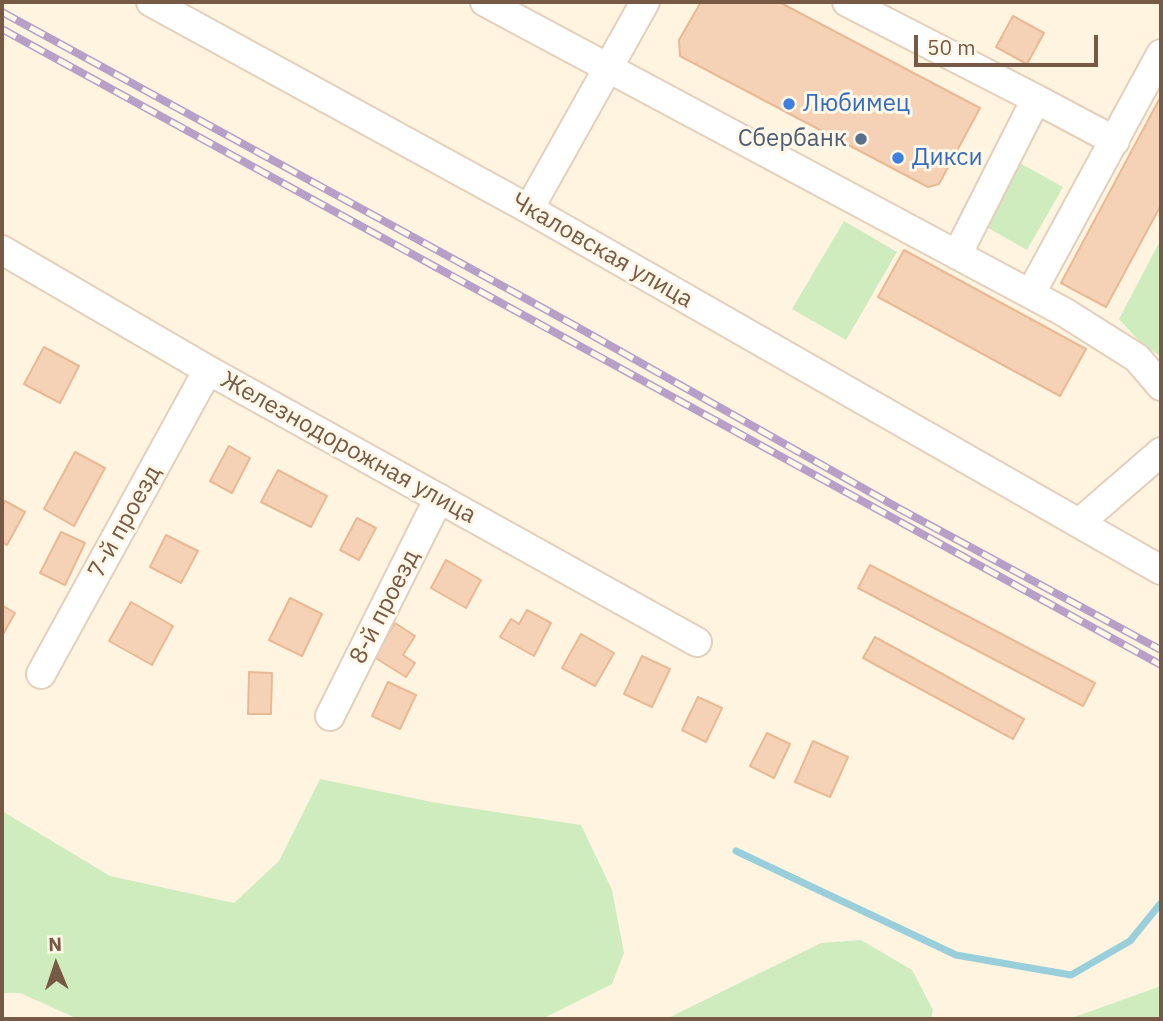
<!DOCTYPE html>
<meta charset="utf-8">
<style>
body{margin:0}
#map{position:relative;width:1163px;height:1021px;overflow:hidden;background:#fef4e0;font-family:"IBM Plex Sans",sans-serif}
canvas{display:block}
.frame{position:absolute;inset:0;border:4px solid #775a46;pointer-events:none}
.north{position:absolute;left:21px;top:930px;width:70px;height:70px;-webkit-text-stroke:5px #fff7e8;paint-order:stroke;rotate:358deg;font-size:19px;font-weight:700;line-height:28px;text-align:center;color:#775a46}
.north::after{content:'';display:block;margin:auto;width:24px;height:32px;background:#775a46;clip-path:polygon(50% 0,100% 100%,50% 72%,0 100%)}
.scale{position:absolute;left:914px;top:35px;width:184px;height:32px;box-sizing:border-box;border:4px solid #775a46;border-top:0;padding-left:9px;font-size:21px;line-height:24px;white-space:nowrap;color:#775a46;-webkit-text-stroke:5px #fff7e8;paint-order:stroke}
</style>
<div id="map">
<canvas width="1163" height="1021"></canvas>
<div class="frame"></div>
<div class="north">N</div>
<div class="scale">50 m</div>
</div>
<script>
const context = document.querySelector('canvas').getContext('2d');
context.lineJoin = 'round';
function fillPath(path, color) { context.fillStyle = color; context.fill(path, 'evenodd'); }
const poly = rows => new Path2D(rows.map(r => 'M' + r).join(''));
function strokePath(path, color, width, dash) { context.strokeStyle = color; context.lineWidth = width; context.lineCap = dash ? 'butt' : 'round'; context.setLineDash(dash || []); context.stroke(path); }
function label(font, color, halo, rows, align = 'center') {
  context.font = font + ' "IBM Plex Sans",sans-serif'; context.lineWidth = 6; context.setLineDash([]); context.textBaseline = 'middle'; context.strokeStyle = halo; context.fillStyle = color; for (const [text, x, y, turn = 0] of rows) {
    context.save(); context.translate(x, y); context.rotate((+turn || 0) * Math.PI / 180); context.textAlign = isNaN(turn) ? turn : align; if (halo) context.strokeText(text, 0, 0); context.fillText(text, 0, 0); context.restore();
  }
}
fillPath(poly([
 [1018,162,1063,187,1027,250,983,225],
 [844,221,897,252,846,340,792,309],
 [1161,239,1161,357,1140,342,1119,319],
 [320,779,437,803,581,825,612,890,624,953,612,984,542,1019,78,1019,20,993,2,993,2,811,110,876,234,903,279,861],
 [861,940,912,970,933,1010,931,1019,666,1019,821,943],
 [1161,986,1161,1019,1069,1019]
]), '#ceecbe');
strokePath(poly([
 [736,851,956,955,1071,975,1130,941,1161,903]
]), '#99cedb', 7);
const building = poly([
 [701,2,779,2,980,108,939,184,928,187,680,56,679,40,701,2],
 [1013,16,1044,33,1027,64,996,47,1013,16],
 [1161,96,1161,205,1106,307,1061,283,1161,96],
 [904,250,1086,349,1060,396,878,297,904,250],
 [44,347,79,366,60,403,24,384,44,347],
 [229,446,250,458,232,493,210,481,229,446],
 [75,452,105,468,74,526,44,509,75,452],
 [278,470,327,496,311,527,261,502,278,470],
 [5,501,25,512,7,545,2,542,2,507,5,501],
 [357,518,376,528,359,560,340,550,357,518],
 [61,532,85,543,65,585,40,573,61,532],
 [166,535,198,551,181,583,150,567,166,535],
 [446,560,481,580,466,608,431,588,446,560],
 [870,565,1095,683,1083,706,858,588,870,565],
 [290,598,322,614,302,656,269,640,290,598],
 [131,602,173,626,152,665,109,641,131,602],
 [3,606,15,613,2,636,2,608,3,606],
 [527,610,551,623,534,656,500,637,511,619,519,624,527,610],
 [395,623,415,636,403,655,415,663,406,677,374,657,395,623],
 [581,634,614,653,595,686,562,668,581,634],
 [875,637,1024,719,1013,739,863,658,875,637],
 [642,656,670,669,652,707,624,694,642,656],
 [249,672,272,673,271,714,248,714,249,672],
 [388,682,416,695,400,729,372,716,388,682],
 [698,697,722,708,706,742,682,730,698,697],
 [767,733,790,744,774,778,750,766,767,733],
 [813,741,848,757,830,797,795,782,813,741]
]);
fillPath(building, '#f5d2b6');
strokePath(building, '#e9b995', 2);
const minor = poly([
 [151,2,529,209,1161,570],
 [485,2,1064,312,1137,358,1161,386],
 [847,2,1036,99,957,255],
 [1036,99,1115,141],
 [529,209,645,2],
 [2,250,208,370,697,642],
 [1031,293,1161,54],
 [1079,523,1161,452],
 [41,674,208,370],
 [330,716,439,498]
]);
strokePath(minor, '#e3d0bc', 32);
strokePath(minor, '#fff', 28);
const rail = poly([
 [2,12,572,324,900,509,1161,650],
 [2,29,1161,665]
]);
strokePath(rail, '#b79fc8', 8);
strokePath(rail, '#fff7e8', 5, [16]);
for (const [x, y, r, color] of [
 [789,104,7,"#3f7fe0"],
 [861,139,7,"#5c6f8a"],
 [898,158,7,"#3f7fe0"]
]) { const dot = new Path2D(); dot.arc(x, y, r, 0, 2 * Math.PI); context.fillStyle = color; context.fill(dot); strokePath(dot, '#fff7e8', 2.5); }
label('24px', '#366cbe', '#fff7e8', [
 ["Любимец",803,104],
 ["Дикси",912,158]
], 'left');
label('24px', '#4e5e75', '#fff7e8', [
 ["Сбербанк",847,139]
], 'right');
label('24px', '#775a46', '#fff7e8', [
 ["Чкаловская улица",602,251,30],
 ["Железнодорожная улица",348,448,29],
 ["7-й проезд",125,522,-61],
 ["8-й проезд",385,607,-63]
]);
</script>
